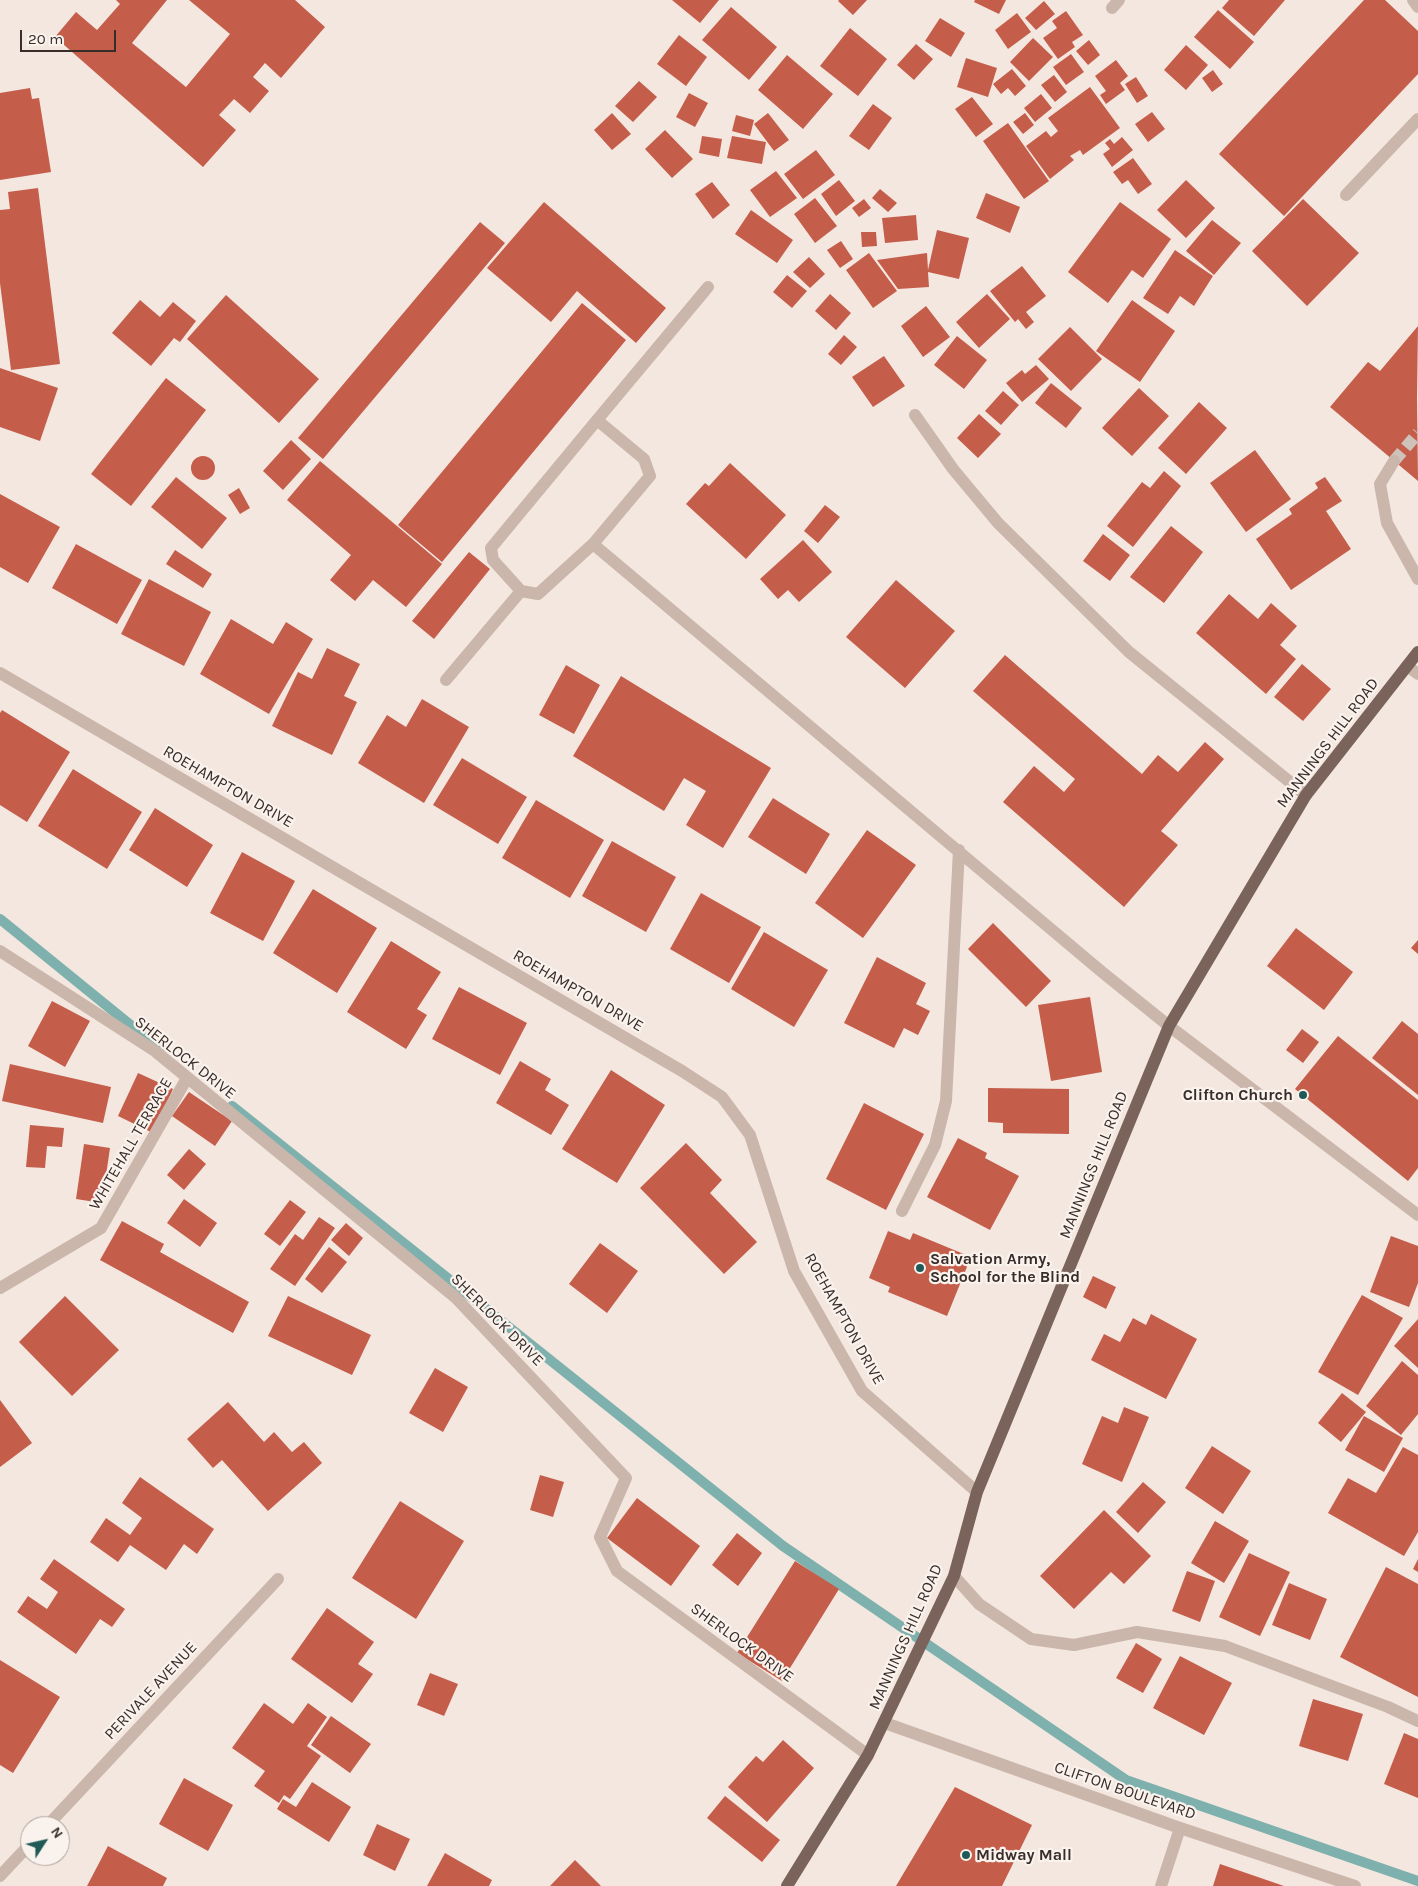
<!DOCTYPE html>
<style>
body{margin:0}
#map{position:relative;width:1418px;height:1886px;overflow:hidden;background:#f3e7df;font-family:Karla,sans-serif}
canvas{display:block}
.north{position:absolute;left:20px;top:1816px;width:50px;height:50px;box-sizing:border-box;background:#faf2ec;border:1px solid #ada39e;border-radius:50%;rotate:55deg;font-size:14px;font-weight:700;line-height:20px;text-align:center;color:#392d2a}
.north::after{content:'';display:block;margin:auto;width:18px;height:22px;background:#1f5a58;clip-path:polygon(50% 0,100% 100%,50% 72%,0 100%)}
.scale{position:absolute;left:20px;top:30px;width:96px;height:22px;box-sizing:border-box;border:2px solid #392d2a;border-top:0;padding-left:6px;font-size:15px;line-height:18px;white-space:nowrap;color:#392d2a;-webkit-text-stroke:4px #faf2ec;paint-order:stroke}
</style>
<div id="map">
<canvas width="1418" height="1886"></canvas>
<div class="north">N</div>
<div class="scale">20 m</div>
</div>
<script>
const context = document.querySelector('canvas').getContext('2d');
context.lineJoin = 'round';
const poly = rows => new Path2D(rows.map(r => 'M' + r).join(''));
function strokePath(path, color, width, dash) { context.strokeStyle = color; context.lineWidth = width; context.lineCap = dash ? 'butt' : 'round'; context.setLineDash(dash || []); context.stroke(path); }
function fillPath(path, color) { context.fillStyle = color; context.fill(path, 'evenodd'); }
function label(font, color, halo, rows, align = 'center') {
  context.font = font + ' Karla,sans-serif'; context.lineWidth = 4.5; context.setLineDash([]); context.textBaseline = 'middle'; context.strokeStyle = halo; context.fillStyle = color; for (const [text, x, y, turn = 0] of rows) {
    context.save(); context.translate(x, y); context.rotate((+turn || 0) * Math.PI / 180); context.textAlign = isNaN(turn) ? turn : align; if (halo) context.strokeText(text, 0, 0); context.fillText(text, 0, 0); context.restore();
  }
}
strokePath(poly([
 [0,919,160,1049],
 [232,1106,783,1546,1126,1780,1418,1881]
]), '#7eb0ad', 10);
fillPath(poly([
 [116,0,167,0,132,43,186,87,230,34,189,0,295,0,325,27,281,78,265,63,253,77,269,91,250,113,234,99,219,115,236,130,203,167,55,37,76,12,97,30,120,4],
 [672,0,719,0,700,23],
 [839,0,867,0,853,15,838,1],
 [975,0,1006,0,999,14,974,2],
 [1229,0,1285,0,1254,36,1222,8],
 [1364,0,1385,0,1418,31,1418,74,1284,216,1219,154],
 [1044,1,1055,14,1036,30,1025,18],
 [731,7,777,47,749,80,702,40],
 [1218,10,1254,42,1230,69,1194,37],
 [1066,11,1083,35,1072,42,1075,47,1058,59,1043,38,1057,28,1052,21],
 [1017,13,1031,32,1008,49,995,30],
 [940,18,965,33,951,57,925,41],
 [850,28,887,59,858,96,820,66],
 [679,35,707,57,686,86,657,64],
 [1033,38,1053,57,1029,81,1010,62],
 [1089,40,1100,55,1088,65,1076,51],
 [916,44,933,59,914,80,897,65],
 [1186,45,1208,65,1186,90,1164,70],
 [1071,54,1084,72,1066,85,1053,67],
 [787,55,833,94,803,129,758,90],
 [966,58,997,68,988,97,957,87],
 [1116,60,1128,76,1120,83,1125,90,1106,104,1100,95,1106,91,1095,76],
 [1012,69,1026,86,1015,96,1008,88,1001,94,993,84],
 [1213,70,1223,84,1212,92,1202,78],
 [1054,75,1067,92,1055,102,1041,85],
 [1136,77,1148,96,1137,103,1125,84],
 [639,81,657,97,633,122,615,106],
 [1090,87,1120,128,1083,155,1080,150,1070,156,1074,160,1050,179,1026,146,1046,131,1051,137,1058,131,1048,118],
 [30,88,32,99,39,98,51,172,0,180,0,93],
 [689,93,708,103,695,127,676,117],
 [1041,94,1052,108,1035,122,1024,108],
 [972,97,993,124,976,137,955,109],
 [873,104,892,118,869,150,849,136],
 [1152,112,1165,129,1148,142,1135,124],
 [612,113,631,134,612,150,594,130],
 [768,113,789,140,774,151,754,124],
 [1025,113,1034,125,1023,134,1013,122],
 [736,115,754,120,750,136,732,131],
 [1008,123,1049,181,1024,199,983,141],
 [665,130,693,159,672,178,645,149],
 [702,136,722,139,719,157,699,153],
 [732,136,766,142,762,164,727,158],
 [1122,137,1133,150,1112,167,1103,154,1110,149,1105,143,1110,139,1114,144],
 [816,150,835,175,803,199,784,174],
 [1133,158,1152,184,1138,194,1128,180,1122,184,1113,172],
 [776,171,797,198,770,217,750,190],
 [839,180,855,201,836,216,821,194],
 [1186,180,1215,208,1186,238,1157,210],
 [712,182,730,205,713,219,695,194],
 [38,188,60,364,11,370,0,283,0,210,10,209,8,192],
 [880,189,897,203,888,212,872,198],
 [986,193,1020,207,1010,233,976,218],
 [815,198,837,226,815,243,794,214],
 [864,199,871,208,859,217,852,208],
 [1303,199,1359,253,1307,306,1252,251],
 [544,202,666,308,636,343,577,291,551,322,487,268],
 [1120,202,1171,239,1143,278,1132,270,1108,303,1068,272],
 [751,210,793,240,777,263,735,234],
 [916,215,918,240,885,243,882,218],
 [1212,220,1241,243,1214,275,1186,251],
 [480,222,505,243,323,459,298,438],
 [937,230,969,238,959,279,928,272,929,287,898,289,877,260,927,253,928,270],
 [861,232,876,232,877,246,862,247],
 [841,241,853,259,840,268,827,250],
 [1175,250,1213,276,1194,306,1180,296,1168,314,1143,298],
 [869,253,897,291,873,308,846,270],
 [809,257,825,274,810,288,793,272],
 [1022,266,1046,296,1026,312,1034,322,1026,329,1018,319,1015,322,990,291],
 [787,275,807,291,792,308,773,292],
 [830,294,851,313,836,330,815,311],
 [987,294,1010,319,979,348,956,322],
 [226,295,319,379,279,423,187,339],
 [140,300,160,317,173,302,196,321,180,342,174,338,151,366,112,333],
 [1132,300,1175,331,1140,382,1096,351],
 [582,303,626,340,442,562,398,525],
 [926,306,950,337,923,357,901,326],
 [1418,326,1417,398,1418,481,1330,407,1368,362,1380,371],
 [1070,327,1102,359,1071,391,1038,359],
 [844,335,857,347,841,365,828,354],
 [957,336,987,360,964,389,934,365],
 [884,356,905,386,873,407,852,377],
 [1036,365,1049,379,1022,402,1006,383,1022,370,1025,374],
 [0,368,58,388,40,441,0,427],
 [166,378,206,410,131,506,91,474],
 [1051,383,1082,408,1066,428,1035,403],
 [1139,388,1169,416,1132,456,1102,428],
 [1003,391,1019,405,1001,425,985,411],
 [1199,402,1227,428,1186,474,1158,448],
 [979,414,1001,434,978,458,957,438],
 [291,440,311,459,283,490,263,471],
 [1255,450,1291,499,1246,532,1210,483],
 '191 468a12 12 0 1 1 24 0a12 12 0 1 1-24 0Z',
 [320,461,442,564,406,607,373,580,355,601,330,580,351,555,287,500],
 [730,463,786,515,746,559,686,504,705,483,709,486],
 [1164,471,1181,486,1133,547,1107,526,1142,482,1150,488],
 [176,477,227,518,202,549,151,507],
 [1325,477,1342,501,1326,511,1351,549,1291,590,1256,539,1292,514,1289,509,1318,488,1315,483],
 [239,488,250,508,240,514,228,495],
 [0,494,60,527,28,583,0,567],
 [825,505,840,517,818,543,804,531],
 [1171,526,1203,552,1164,603,1130,577],
 [1103,534,1130,555,1110,581,1083,561],
 [803,540,832,572,799,602,788,590,778,599,760,579],
 [76,544,142,580,117,624,52,588],
 [175,550,212,574,203,588,166,564],
 [469,552,490,569,434,639,412,621],
 [149,579,211,612,184,666,121,634],
 [896,580,955,631,905,688,846,637],
 [1229,594,1258,619,1271,603,1297,626,1280,645,1296,659,1266,694,1196,633],
 [231,619,273,644,286,622,313,639,269,714,200,674],
 [327,648,360,664,344,696,357,702,332,755,272,726,298,672,312,679],
 [1005,655,1142,774,1158,755,1178,772,1205,742,1224,759,1161,831,1178,845,1124,907,1003,802,1034,766,1064,792,1075,779,973,691],
 [1302,664,1331,689,1303,721,1274,697],
 [566,665,600,685,574,734,539,715],
 [621,676,771,768,723,848,686,825,706,791,684,778,664,811,573,756],
 [422,699,469,727,424,803,358,763,387,715,406,727],
 [2,710,70,752,27,822,0,805,0,713],
 [462,758,527,797,498,844,433,805],
 [73,769,142,812,107,869,38,826],
 [773,798,830,834,806,874,748,837],
 [536,800,604,840,570,898,502,858],
 [155,808,213,845,187,887,129,850],
 [867,830,916,865,863,938,815,903],
 [612,841,676,877,646,932,582,896],
 [242,852,295,881,263,941,210,913],
 [313,889,377,928,337,993,273,953],
 [701,893,761,927,729,983,670,949],
 [993,923,1051,981,1026,1007,968,949],
 [1296,928,1353,972,1324,1010,1267,966],
 [764,932,828,970,794,1027,731,989],
 [1418,940,1418,954,1411,948],
 [391,941,441,972,417,1009,427,1015,406,1049,347,1012],
 [877,957,926,983,916,1004,930,1011,918,1035,904,1028,894,1048,844,1023],
 [459,987,527,1023,500,1075,432,1039],
 [1090,997,1102,1072,1051,1081,1038,1005],
 [52,1001,90,1021,65,1067,28,1046],
 [1402,1021,1418,1034,1418,1095,1372,1058],
 [1302,1029,1319,1042,1303,1063,1286,1050],
 [1338,1036,1418,1100,1418,1168,1408,1181,1295,1089],
 [520,1061,551,1079,545,1090,569,1105,551,1135,496,1103],
 [10,1064,111,1087,103,1123,2,1101],
 [611,1070,665,1105,617,1183,562,1149],
 [138,1073,173,1089,153,1133,118,1116],
 [988,1088,1069,1089,1069,1134,1003,1133,1003,1123,988,1122],
 [189,1092,232,1121,215,1146,172,1116],
 [864,1103,924,1134,886,1210,826,1179],
 [30,1125,64,1128,62,1147,47,1146,45,1168,26,1167],
 [958,1138,987,1153,985,1158,1019,1176,990,1230,927,1197],
 [686,1143,722,1180,710,1193,757,1242,724,1274,640,1188],
 [84,1144,110,1148,102,1203,76,1199],
 [189,1149,206,1164,184,1190,167,1175],
 [184,1199,217,1223,200,1247,167,1223],
 [290,1200,306,1212,280,1246,264,1234],
 [319,1217,335,1228,295,1286,270,1269,295,1234,303,1240],
 [122,1221,164,1244,160,1252,249,1302,233,1333,100,1260],
 [346,1223,363,1238,349,1256,331,1240],
 [888,1231,910,1240,913,1233,971,1257,947,1316,888,1292,890,1287,869,1278],
 [1391,1236,1418,1246,1418,1283,1409,1307,1370,1292],
 [600,1243,638,1271,607,1313,569,1284],
 [329,1247,347,1262,322,1293,305,1279],
 [1093,1276,1116,1287,1106,1309,1083,1297],
 [1362,1295,1403,1318,1358,1395,1318,1372],
 [65,1296,119,1350,72,1396,19,1342],
 [288,1296,371,1335,352,1375,268,1336],
 [1151,1314,1197,1339,1166,1399,1091,1360,1104,1334,1120,1342,1133,1318,1146,1325],
 [1418,1319,1418,1368,1394,1346],
 [1402,1361,1418,1375,1418,1414,1401,1435,1366,1406],
 [435,1368,468,1387,443,1432,409,1413],
 [1342,1393,1366,1412,1341,1442,1318,1423],
 [0,1400,32,1443,0,1467],
 [228,1402,264,1442,274,1432,292,1452,304,1442,322,1463,268,1511,222,1460,213,1468,187,1439],
 [1124,1407,1149,1417,1122,1482,1082,1464,1102,1416,1118,1423],
 [1364,1416,1403,1438,1384,1472,1345,1450],
 [1212,1446,1251,1471,1223,1514,1185,1488],
 [1403,1447,1418,1455,1418,1532,1404,1556,1328,1513,1348,1478,1376,1493],
 [540,1475,564,1482,553,1517,530,1510],
 [140,1477,214,1529,197,1554,184,1544,166,1570,130,1545,118,1562,90,1542,106,1518,130,1535,142,1518,122,1503],
 [1143,1482,1166,1502,1138,1533,1116,1512],
 [637,1498,700,1546,671,1586,607,1538],
 [400,1501,464,1541,416,1619,352,1578],
 [1104,1510,1151,1556,1124,1584,1111,1572,1074,1609,1040,1576],
 [1215,1521,1249,1541,1224,1583,1191,1563],
 [737,1533,762,1553,738,1586,712,1565],
 [1249,1553,1290,1572,1260,1636,1219,1617],
 [54,1559,125,1609,112,1627,100,1619,76,1654,17,1612,28,1596,47,1609,58,1592,40,1579],
 [1418,1559,1418,1572,1413,1569],
 [795,1561,839,1589,782,1681,737,1653],
 [1386,1567,1418,1584,1418,1697,1340,1657],
 [1187,1571,1215,1581,1200,1622,1172,1611],
 [1289,1583,1327,1599,1310,1640,1272,1625],
 [327,1608,374,1642,358,1664,373,1674,352,1703,291,1659],
 [1136,1643,1162,1659,1143,1693,1116,1678],
 [1180,1656,1232,1683,1204,1735,1153,1708],
 [0,1660,60,1697,13,1773,0,1765],
 [430,1673,458,1684,444,1716,417,1705],
 [1313,1699,1363,1714,1348,1761,1299,1746],
 [264,1703,293,1724,308,1703,327,1717,307,1746,321,1756,290,1799,284,1795,279,1803,254,1786,265,1771,232,1748],
 [331,1716,371,1744,350,1773,311,1745],
 [1404,1733,1418,1739,1418,1798,1384,1784],
 [783,1740,814,1768,767,1822,728,1787,756,1756,763,1762],
 [184,1778,233,1805,208,1851,159,1824],
 [312,1782,351,1807,329,1842,277,1809,283,1799,296,1807],
 [955,1787,1032,1825,1002,1886,896,1886],
 [725,1796,780,1840,762,1862,707,1818],
 [377,1824,410,1839,395,1871,363,1855],
 [108,1846,167,1878,163,1886,87,1886],
 [445,1853,492,1880,489,1886,427,1886],
 [575,1860,601,1886,550,1886],
 [1220,1864,1284,1886,1213,1886]
]), '#c55d4b');
strokePath(poly([
 [1394,461,1418,433]
]), '#cec2bb', 12, [12, 6]);
strokePath(poly([
 [1413,0,1418,7],
 [1112,8,1119,0],
 [1346,195,1418,119],
 [708,287,597,420,644,459,650,476,593,544,1102,972,1169,1026,1418,1215],
 [915,415,953,469,998,523,1129,652,1306,795],
 [1394,461,1380,484,1387,523,1418,579],
 [593,544,538,594,521,591,493,560,491,548,597,420],
 [1407,666,1418,674],
 [0,673,682,1071,722,1097,750,1135,794,1271,862,1391,977,1492],
 [446,680,521,591],
 [0,951,155,1051,455,1297,626,1478,600,1537,617,1571,868,1755],
 [902,1211,935,1145,946,1101,959,850],
 [0,1288,101,1228,187,1078],
 [954,1576,979,1604,1031,1639,1074,1645,1137,1632,1225,1646,1388,1707,1418,1721],
 [885,1723,1180,1828,1355,1886],
 [47,1826,278,1579],
 [0,1876,30,1844],
 [1161,1886,1180,1828]
]), '#cbb6ab', 12);
strokePath(poly([
 [787,1886,868,1755,954,1576,977,1492,1169,1026,1306,795,1418,652]
]), '#7a635b', 12);
for (const [x, y, r, color] of [
 [1303,1095,5,"#1f5a58"],
 [920,1268,5,"#1f5a58"],
 [966,1855,5,"#1f5a58"]
]) { const dot = new Path2D(); dot.arc(x, y, r, 0, 2 * Math.PI); context.fillStyle = color; context.fill(dot); strokePath(dot, '#faf2ec', 2); }
label('16px', '#392d2a', '#faf2ec', [
 ["MANNINGS HILL ROAD",1328,743,-53],
 ["ROEHAMPTON DRIVE",228,787,30],
 ["ROEHAMPTON DRIVE",578,991,30],
 ["SHERLOCK DRIVE",185,1058,38],
 ["WHITEHALL TERRACE",131,1144,-60],
 ["MANNINGS HILL ROAD",1094,1165,-68],
 ["ROEHAMPTON DRIVE",844,1319,61],
 ["SHERLOCK DRIVE",497,1320,45],
 ["MANNINGS HILL ROAD",906,1637,-66],
 ["SHERLOCK DRIVE",742,1643,36],
 ["PERIVALE AVENUE",151,1691,-47],
 ["CLIFTON BOULEVARD",1125,1791,19]
]);
label('bold 16px', '#392d2a', '#faf2ec', [
 ["Clifton Church",1293,1095,"right"],
 ["Salvation Army,",930,1259],
 ["School for the Blind",930,1277],
 ["Midway Mall",976,1855]
], 'left');
</script>
